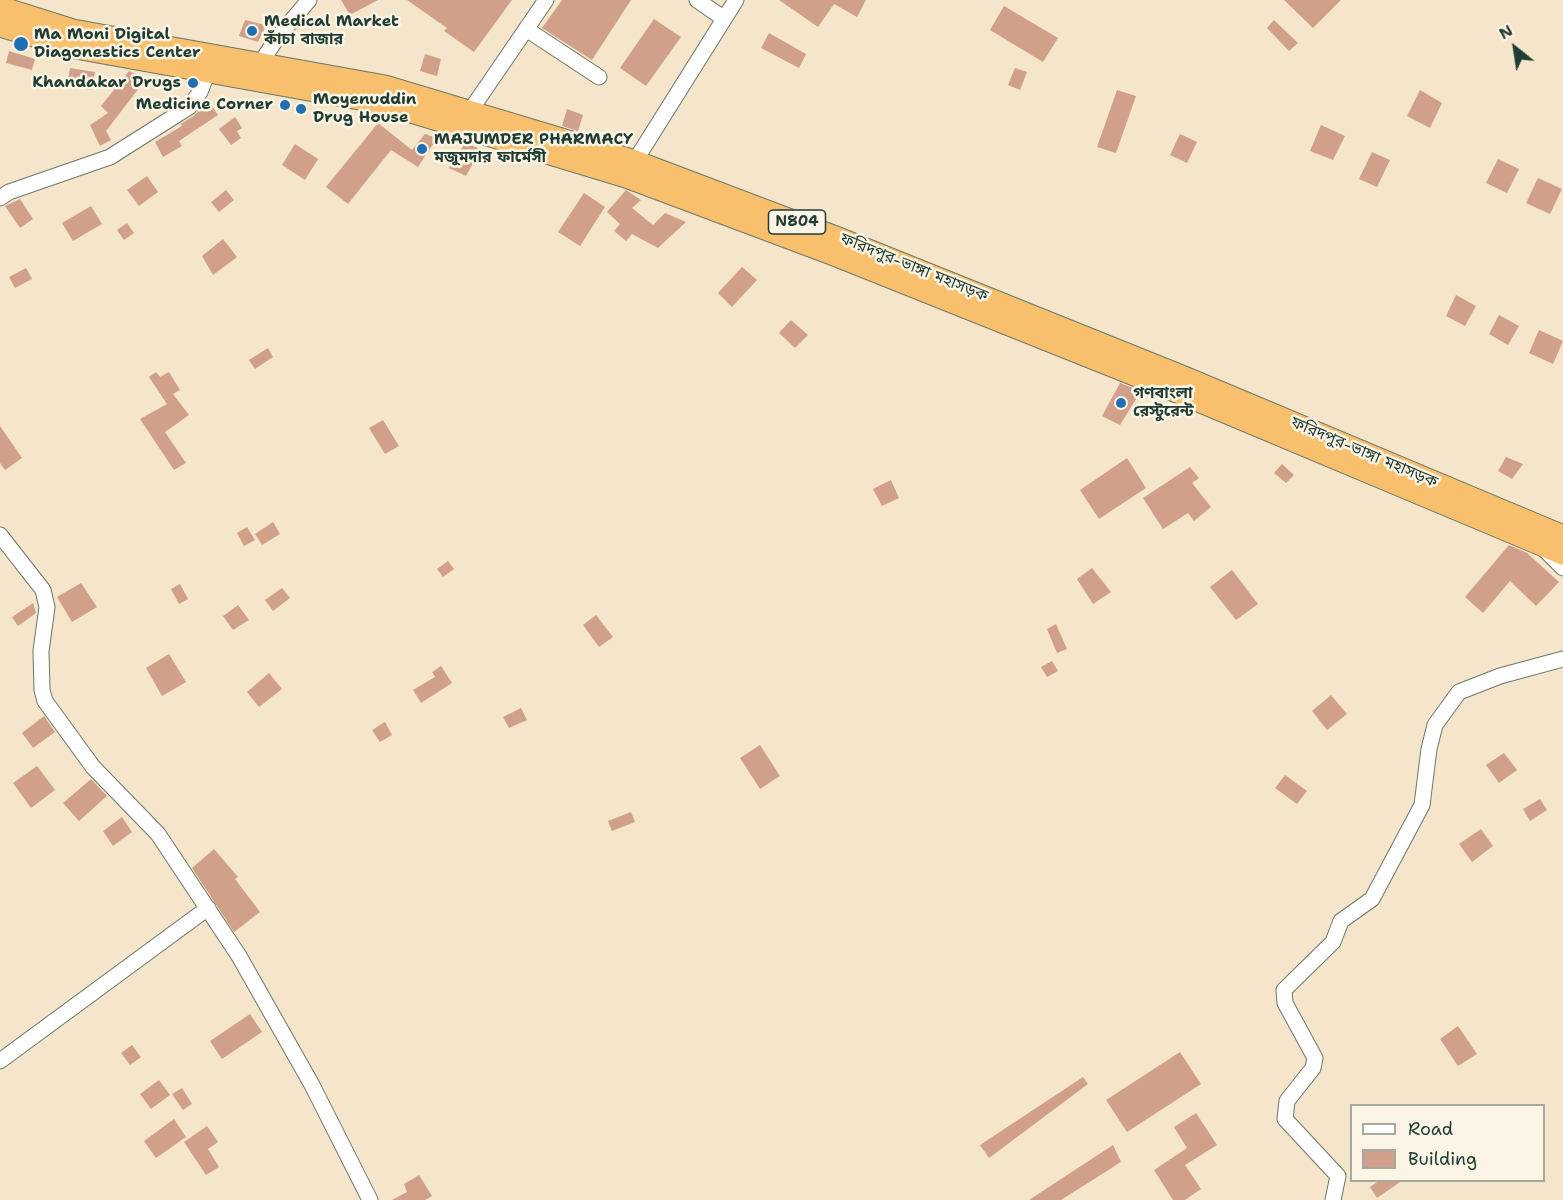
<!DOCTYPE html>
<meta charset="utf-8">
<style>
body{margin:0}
#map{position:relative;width:1563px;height:1200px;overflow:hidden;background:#f5e5ca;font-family:"Shantell Sans",sans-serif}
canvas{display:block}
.legend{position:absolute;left:1350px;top:1104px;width:195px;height:78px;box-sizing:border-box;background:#fcf5e5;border:2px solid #a4ab9e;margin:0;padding:8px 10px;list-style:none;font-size:18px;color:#1f3d34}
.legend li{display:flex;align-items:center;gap:12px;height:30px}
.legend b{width:30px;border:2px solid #a4ab9e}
.north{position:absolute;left:1485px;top:18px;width:60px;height:60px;-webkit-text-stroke:4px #fcf5e5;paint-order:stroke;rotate:330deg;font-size:16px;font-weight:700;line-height:24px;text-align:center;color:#1f3d34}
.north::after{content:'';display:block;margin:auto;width:21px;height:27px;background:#1f3d34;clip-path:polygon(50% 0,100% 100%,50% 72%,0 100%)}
</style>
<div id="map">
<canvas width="1563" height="1200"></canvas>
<ul class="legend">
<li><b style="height:8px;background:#fff"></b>Road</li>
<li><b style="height:16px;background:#d1a08a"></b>Building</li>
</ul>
<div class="north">N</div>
</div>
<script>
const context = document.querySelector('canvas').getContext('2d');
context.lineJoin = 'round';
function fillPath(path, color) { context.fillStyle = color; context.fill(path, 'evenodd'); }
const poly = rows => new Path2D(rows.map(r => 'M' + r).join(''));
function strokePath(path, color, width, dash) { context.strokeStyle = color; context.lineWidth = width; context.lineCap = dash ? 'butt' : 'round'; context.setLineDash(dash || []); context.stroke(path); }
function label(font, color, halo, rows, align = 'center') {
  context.font = font + ' "Shantell Sans","Noto Sans Bengali",sans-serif'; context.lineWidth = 5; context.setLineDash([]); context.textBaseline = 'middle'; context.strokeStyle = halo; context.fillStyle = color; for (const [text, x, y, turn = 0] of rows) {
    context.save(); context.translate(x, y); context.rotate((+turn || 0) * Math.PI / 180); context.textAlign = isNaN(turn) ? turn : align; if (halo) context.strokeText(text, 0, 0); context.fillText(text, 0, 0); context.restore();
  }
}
fillPath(poly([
 [341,0,378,0,350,15],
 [407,0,512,0,474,52,444,31,447,28],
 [562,0,631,0,592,60,542,28],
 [779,0,866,0,857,17,834,4,818,27],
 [1284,0,1341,0,1313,28],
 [1004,6,1058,38,1043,62,990,30],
 [654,19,681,37,646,86,620,68],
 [245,20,266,25,258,42,239,36],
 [1274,20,1298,43,1289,51,1267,28],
 [769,33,806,54,799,68,761,48],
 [9,51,35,59,32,70,6,63],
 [425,54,441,59,437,76,420,71],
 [70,68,95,72,91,90,67,85],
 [1015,68,1027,72,1020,90,1008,85],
 [129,71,146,79,106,131,111,140,100,146,90,125,108,113,101,106],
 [1117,90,1136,96,1116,153,1097,147],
 [1420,90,1442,103,1430,128,1407,116],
 [207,99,218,115,179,141,182,146,163,157,155,142,182,126,181,124,195,115],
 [567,109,583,115,578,131,562,126],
 [235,117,242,128,237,131,241,138,231,145,219,129],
 [378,123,412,150,425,134,437,138,418,167,391,150,348,204,326,187],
 [1321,125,1345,136,1333,160,1310,151],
 [1180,134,1197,142,1187,163,1170,155],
 [465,143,481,149,466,176,449,168],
 [295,144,318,159,305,180,282,165],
 [1372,152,1390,160,1377,187,1359,179],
 [1498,159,1519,169,1507,193,1486,183],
 [147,176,158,192,139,206,127,190],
 [1538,178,1562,189,1550,214,1526,203],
 [226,190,234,200,219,212,211,202],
 [626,190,641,200,632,208,653,225,665,213,686,222,658,248,632,234,626,241,614,231,620,224,607,212],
 [584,193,605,207,580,246,558,232],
 [20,199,33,219,20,228,5,206],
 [91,206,102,224,73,241,62,223],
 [127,223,134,233,124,240,117,230],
 [223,239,237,257,213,275,202,256],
 [742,267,757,280,732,307,718,293],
 [26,268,32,279,15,288,9,277],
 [1456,295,1476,306,1465,326,1446,316],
 [1499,315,1519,326,1508,345,1489,334],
 [791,320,808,335,795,348,779,333],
 [1539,330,1563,341,1553,364,1529,353],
 [268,348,273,357,255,369,249,360],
 [156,372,160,377,169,372,180,390,173,394,189,415,165,432,186,463,174,470,140,419,167,404,149,377],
 [1120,383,1141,391,1120,425,1102,416],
 [383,420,399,446,385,454,369,428],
 [0,426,22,458,5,470,0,463],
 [1506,457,1523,464,1512,479,1498,471],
 [1127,458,1146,488,1099,519,1080,490],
 [1282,464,1294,475,1286,483,1274,473],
 [1190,467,1199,478,1192,483,1211,507,1194,521,1188,513,1163,529,1143,498],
 [891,480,899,498,882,506,873,489],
 [273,522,280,534,262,545,255,534],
 [247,527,255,540,244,546,237,533],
 [1509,545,1527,553,1559,582,1536,606,1510,581,1483,613,1465,597],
 [448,561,454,569,443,577,437,569],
 [1092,568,1111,592,1093,604,1077,579],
 [1232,570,1258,604,1236,620,1210,587],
 [81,583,97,607,72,622,57,597],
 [180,584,188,599,179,604,171,589],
 [282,588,290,598,273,611,265,600],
 [33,603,36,613,18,626,12,617],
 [238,605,249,620,233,630,223,616],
 [596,615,613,637,599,647,583,625],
 [1056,624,1067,649,1057,653,1047,629],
 [169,654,186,682,162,696,146,668],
 [1052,661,1058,671,1047,677,1041,667],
 [441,666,452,683,421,703,413,690,435,677,432,672],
 [269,673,282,689,259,707,247,692],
 [1331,695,1347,714,1327,730,1312,711],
 [521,708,527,720,509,728,503,717],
 [44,716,55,732,33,748,22,733],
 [385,722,392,735,380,742,372,730],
 [760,745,780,776,760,789,740,758],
 [1504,753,1517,770,1499,783,1486,765],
 [37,766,55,790,31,808,13,783],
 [1285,775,1307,791,1297,804,1275,788],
 [91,779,107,796,79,821,63,803],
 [1540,799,1547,810,1530,821,1523,809],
 [631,812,635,822,612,831,608,821],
 [122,817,132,832,113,846,103,831],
 [1481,829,1493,846,1472,862,1459,844],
 [214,849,238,877,235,879,260,912,234,932,192,868],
 [250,1014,262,1032,222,1059,210,1041],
 [1458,1026,1477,1054,1458,1066,1440,1039],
 [132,1045,141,1057,130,1065,121,1053],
 [1180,1052,1201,1084,1127,1132,1106,1100],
 [1083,1077,1088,1084,989,1158,980,1145],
 [159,1080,170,1095,151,1109,140,1094],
 [182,1088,192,1104,183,1110,172,1094],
 [1196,1113,1217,1145,1185,1165,1201,1189,1185,1200,1173,1200,1154,1170,1187,1148,1174,1127],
 [174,1119,186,1137,156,1158,144,1141],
 [207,1126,218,1142,208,1149,219,1167,206,1175,184,1142],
 [1113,1145,1121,1162,1061,1200,1029,1200],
 [419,1175,432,1196,425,1200,392,1200,407,1192,404,1184],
 [1380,1180,1403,1180,1377,1198,1370,1187]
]), '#d1a08a');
const minor = poly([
 [697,0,723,18],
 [526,29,599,77],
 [258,71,260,64,277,38,309,0],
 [470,111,546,0],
 [630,169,736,0],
 [0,198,9,192,110,157,189,107,200,92,208,71],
 [0,535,43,590,47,607,41,651,42,690,45,701,93,767,158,834,239,956,312,1085,370,1200],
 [1544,549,1563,568],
 [0,1061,208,908],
 [1333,1200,1338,1176,1285,1119,1287,1101,1313,1068,1315,1058,1285,1003,1284,990,1333,942,1341,921,1372,899,1422,805,1429,749,1435,725,1459,692,1500,676,1563,659]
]);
const highway = poly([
 [0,7,73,30,385,86,635,161,841,239,1184,377,1563,536],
 [0,26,70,47,381,103,626,177,834,255,1177,392,1563,554]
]);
strokePath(minor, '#6a7868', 17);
strokePath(highway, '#6a7868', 23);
strokePath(minor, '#fff', 15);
strokePath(highway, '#f8bf6c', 21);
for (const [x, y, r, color] of [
 [252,31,6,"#1f6fb2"],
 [21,44,8,"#1f6fb2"],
 [193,83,6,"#1f6fb2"],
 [285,105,6,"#1f6fb2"],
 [301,109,6,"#1f6fb2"],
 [422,149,6,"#1f6fb2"],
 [1121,403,6,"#1f6fb2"]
]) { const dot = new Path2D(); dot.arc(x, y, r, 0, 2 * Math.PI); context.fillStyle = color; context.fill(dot); strokePath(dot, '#fcf5e5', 2); }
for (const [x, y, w] of [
 [797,222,57]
]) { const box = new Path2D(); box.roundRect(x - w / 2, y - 12, w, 24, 4.5); context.fillStyle = '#fcf5e5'; context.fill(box); strokePath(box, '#1f3d34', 1.5); }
label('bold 15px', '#1f3d34', null, [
 ["N804",797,222]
]);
label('bold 16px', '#1f3d34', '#fcf5e5', [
 ["Medical Market",264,22],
 ["কাঁচা বাজার",264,40],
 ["Ma Moni Digital",34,35],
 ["Diagonestics Center",34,53],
 ["Khandakar Drugs",181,83,"right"],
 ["Moyenuddin",313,100],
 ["Drug House",313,118],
 ["Medicine Corner",273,105,"right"],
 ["MAJUMDER PHARMACY",434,140],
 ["মজুমদার ফার্মেসী",434,158],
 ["গণবাংলা",1133,394],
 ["রেস্টুরেন্ট",1133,412]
], 'left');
label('16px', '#1f3d34', '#fcf5e5', [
 ["ফরিদপুর-ভাঙ্গা মহাসড়ক",914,268,22],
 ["ফরিদপুর-ভাঙ্গা মহাসড়ক",1364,453,23]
]);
</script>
